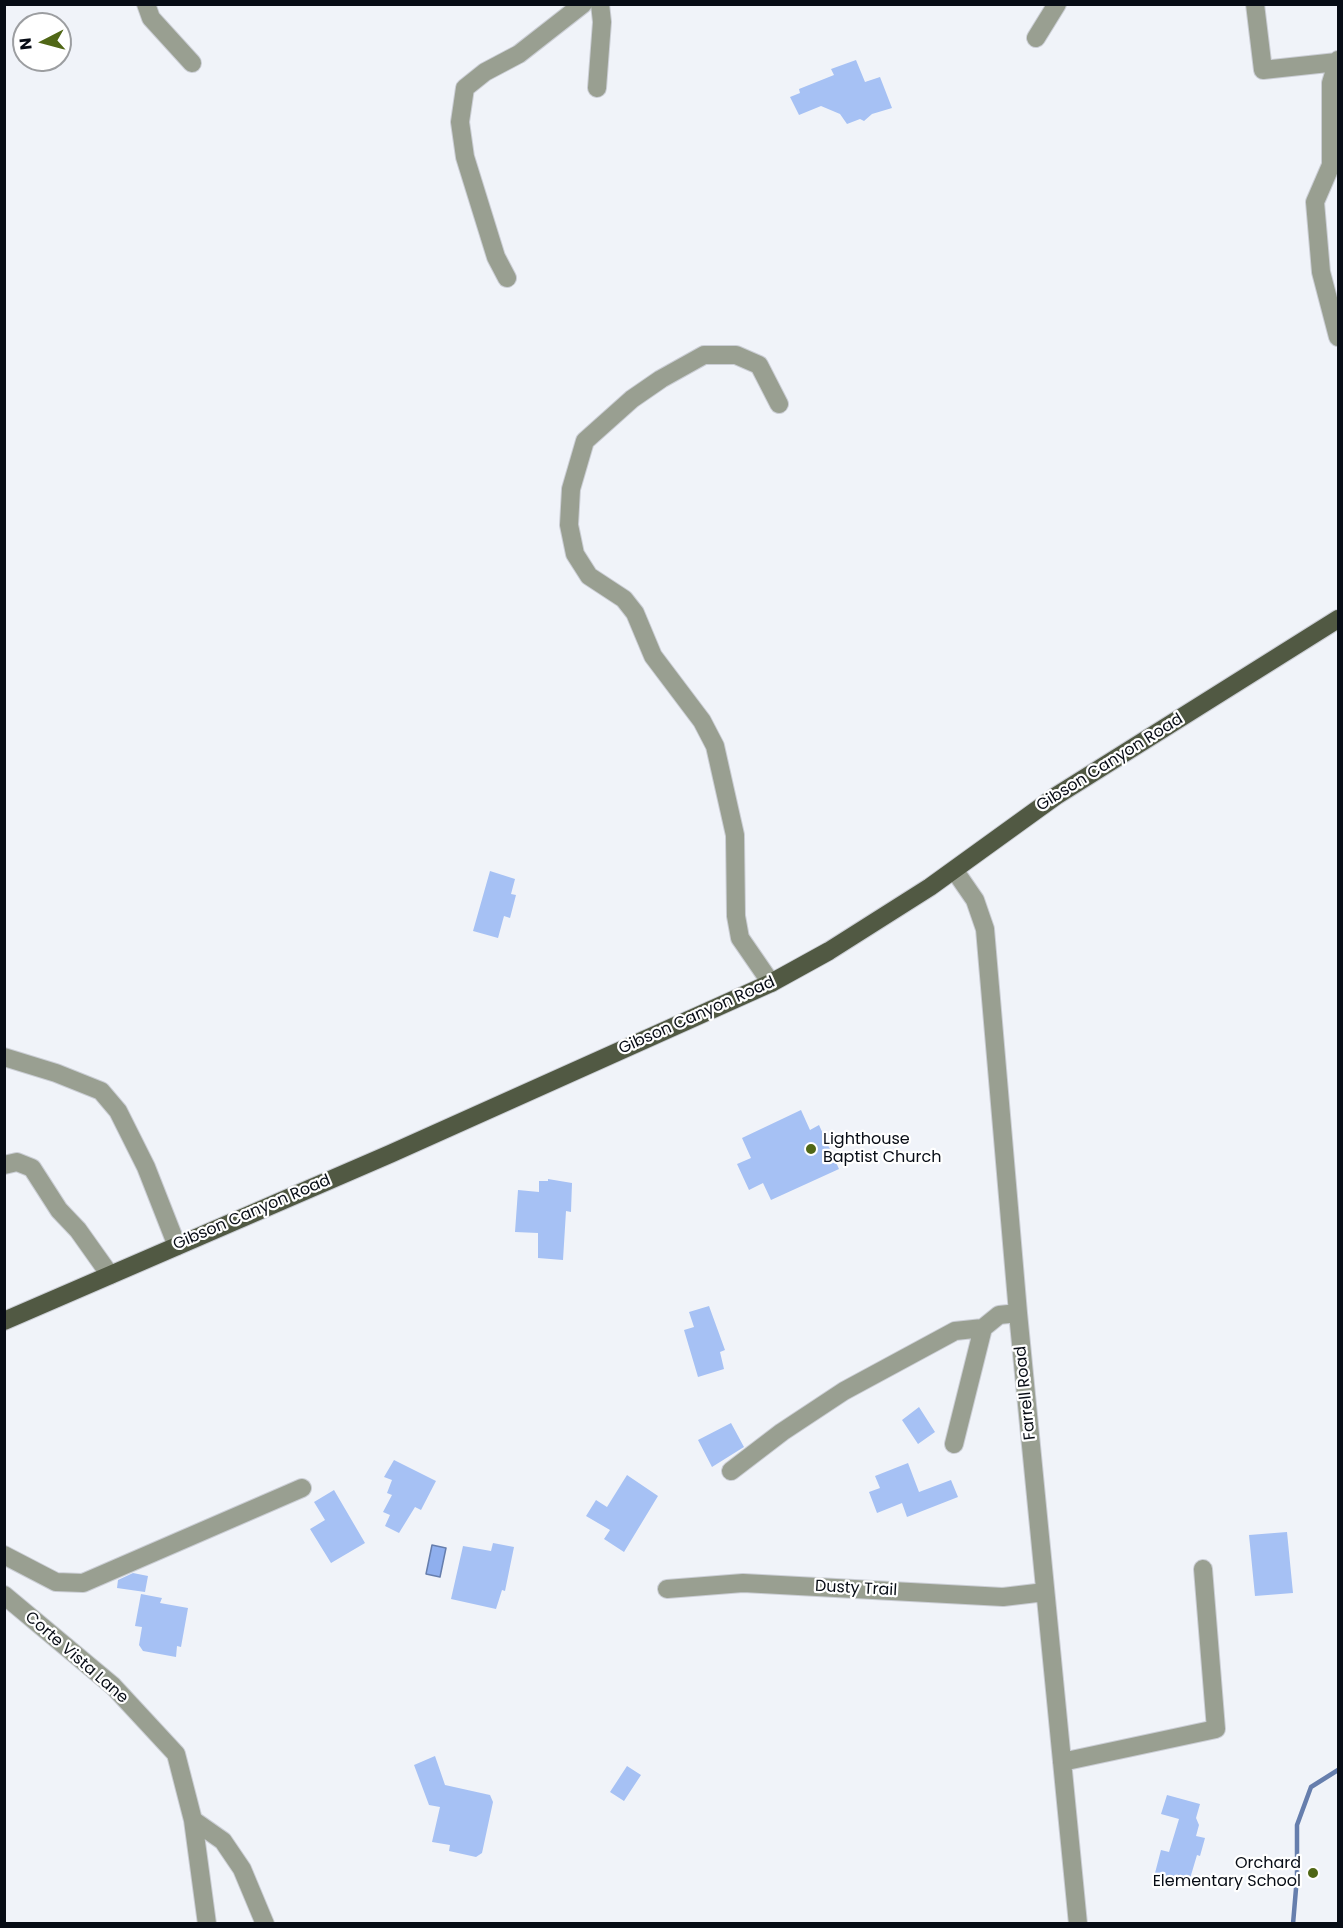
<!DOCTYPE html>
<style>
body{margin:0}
#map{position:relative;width:1343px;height:1928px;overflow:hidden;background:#f0f3f9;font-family:Poppins,sans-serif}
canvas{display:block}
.frame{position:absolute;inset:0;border:6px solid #070c15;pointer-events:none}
.north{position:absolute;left:12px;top:12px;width:60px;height:60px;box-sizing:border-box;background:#fff;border:2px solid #9c9ea1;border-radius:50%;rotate:264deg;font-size:16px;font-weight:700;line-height:24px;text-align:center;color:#070c15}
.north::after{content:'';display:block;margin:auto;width:21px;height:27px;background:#506716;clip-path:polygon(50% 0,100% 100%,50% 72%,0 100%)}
</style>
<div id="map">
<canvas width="1343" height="1928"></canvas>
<div class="frame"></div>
<div class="north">N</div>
</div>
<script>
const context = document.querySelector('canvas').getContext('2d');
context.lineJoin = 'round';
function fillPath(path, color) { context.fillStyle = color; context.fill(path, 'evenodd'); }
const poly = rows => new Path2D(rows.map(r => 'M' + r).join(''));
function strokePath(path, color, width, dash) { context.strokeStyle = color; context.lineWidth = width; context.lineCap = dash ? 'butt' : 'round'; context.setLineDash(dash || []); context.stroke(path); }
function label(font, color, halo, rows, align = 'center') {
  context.font = font + ' Poppins,sans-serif'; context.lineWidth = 4.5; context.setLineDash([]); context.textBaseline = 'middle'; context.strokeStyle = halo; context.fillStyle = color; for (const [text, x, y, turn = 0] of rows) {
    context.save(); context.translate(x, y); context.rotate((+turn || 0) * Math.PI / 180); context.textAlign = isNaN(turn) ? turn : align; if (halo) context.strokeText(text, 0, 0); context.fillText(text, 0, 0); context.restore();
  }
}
const water = poly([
 [432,1545,446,1548,440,1577,426,1574,432,1545]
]);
fillPath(water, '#8fafee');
strokePath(water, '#667ead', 1.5);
strokePath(poly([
 [1293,1924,1297,1877,1297,1825,1311,1787,1338,1770]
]), '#667ead', 4.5);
fillPath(poly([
 [856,60,865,82,880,77,892,108,872,114,864,121,860,119,847,124,840,114,821,106,799,115,790,97,800,93,799,89,834,75,831,69],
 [490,871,515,879,511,894,516,895,510,918,504,916,498,938,473,931],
 [801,1110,810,1130,819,1125,839,1169,771,1200,763,1183,749,1190,737,1164,751,1158,742,1138],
 [548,1179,572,1183,571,1212,566,1211,563,1260,538,1258,538,1233,515,1232,518,1190,539,1192,539,1181,548,1181],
 [709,1306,725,1350,720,1352,724,1369,698,1377,684,1330,694,1327,689,1312],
 [919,1407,935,1432,918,1444,902,1420],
 [731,1423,744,1447,712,1467,698,1440],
 [394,1460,436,1481,421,1510,415,1507,399,1533,385,1526,390,1515,383,1512,392,1495,387,1493,392,1480,384,1477],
 [908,1463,919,1492,951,1480,958,1497,907,1517,902,1503,877,1513,869,1492,880,1488,875,1476],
 [627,1475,658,1496,624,1552,604,1539,610,1530,586,1516,596,1500,607,1507],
 [334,1490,365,1543,331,1563,310,1529,325,1520,314,1502],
 [1287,1532,1293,1593,1255,1596,1249,1535],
 [493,1543,514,1547,505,1591,502,1590,496,1609,451,1599,463,1546,491,1551],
 [133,1573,148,1576,145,1592,117,1588,118,1580],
 [141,1594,162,1598,160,1603,188,1608,181,1647,177,1646,176,1657,143,1651,139,1645,142,1627,135,1626],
 [435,1756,445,1785,490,1795,493,1802,482,1853,476,1857,449,1851,450,1845,432,1842,440,1807,429,1805,414,1765],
 [627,1766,641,1775,624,1801,610,1792],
 [1167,1795,1200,1804,1196,1818,1199,1825,1196,1836,1205,1838,1200,1856,1197,1855,1189,1882,1155,1873,1161,1850,1169,1852,1179,1819,1161,1814]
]), '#a6c1f4');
const minor = poly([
 [146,4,151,18,192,63],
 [1255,4,1263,70,1337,62],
 [1036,38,1057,4],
 [1338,60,1331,83,1331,165,1315,202,1321,272,1338,337],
 [597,88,602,22,600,4],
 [507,278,496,257,465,157,460,122,465,88,485,72,519,54,583,4],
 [955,871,975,900,985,929,1018,1313,1078,1924],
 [771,983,740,938,736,916,735,835,715,746,702,721,653,656,635,613,624,599,589,576,575,554,569,525,571,489,585,441,632,399,661,379,704,355,736,355,759,365,779,404],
 [4,1057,56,1073,101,1091,118,1111,146,1167,177,1246],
 [4,1165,17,1162,32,1168,59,1210,78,1230,110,1275],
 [954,1444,983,1328,999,1315,1018,1313],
 [731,1471,782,1432,844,1391,955,1331,983,1328],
 [4,1555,56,1582,83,1583,302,1488],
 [667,1589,743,1583,1003,1597,1045,1592],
 [4,1595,113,1686,176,1754,193,1820,207,1924],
 [1062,1762,1216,1729,1203,1569],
 [193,1820,223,1841,242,1869,265,1924]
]);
const major = poly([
 [4,1321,390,1154,771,983,829,951,930,887,1056,796,1338,619]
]);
strokePath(minor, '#cbced5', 20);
strokePath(major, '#cbced5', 20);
strokePath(minor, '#999f91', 18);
strokePath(major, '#515943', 18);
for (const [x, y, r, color] of [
 [811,1149,6,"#506716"],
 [1313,1873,6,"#506716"]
]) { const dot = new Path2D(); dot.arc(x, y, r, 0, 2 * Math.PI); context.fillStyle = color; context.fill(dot); strokePath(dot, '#fff', 2); }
label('16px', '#070c15', '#fff', [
 ["Gibson Canyon Road",1110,763,-32],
 ["Gibson Canyon Road",697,1016,-24],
 ["Gibson Canyon Road",252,1213,-23],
 ["Farrell Road",1026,1393,-96],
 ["Dusty Trail",856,1589,3],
 ["Corte Vista Lane",76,1658,41]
]);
label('16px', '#070c15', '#fff', [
 ["Lighthouse",823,1140],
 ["Baptist Church",823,1158],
 ["Orchard",1301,1864,"right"],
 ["Elementary School",1301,1882,"right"]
], 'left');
</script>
